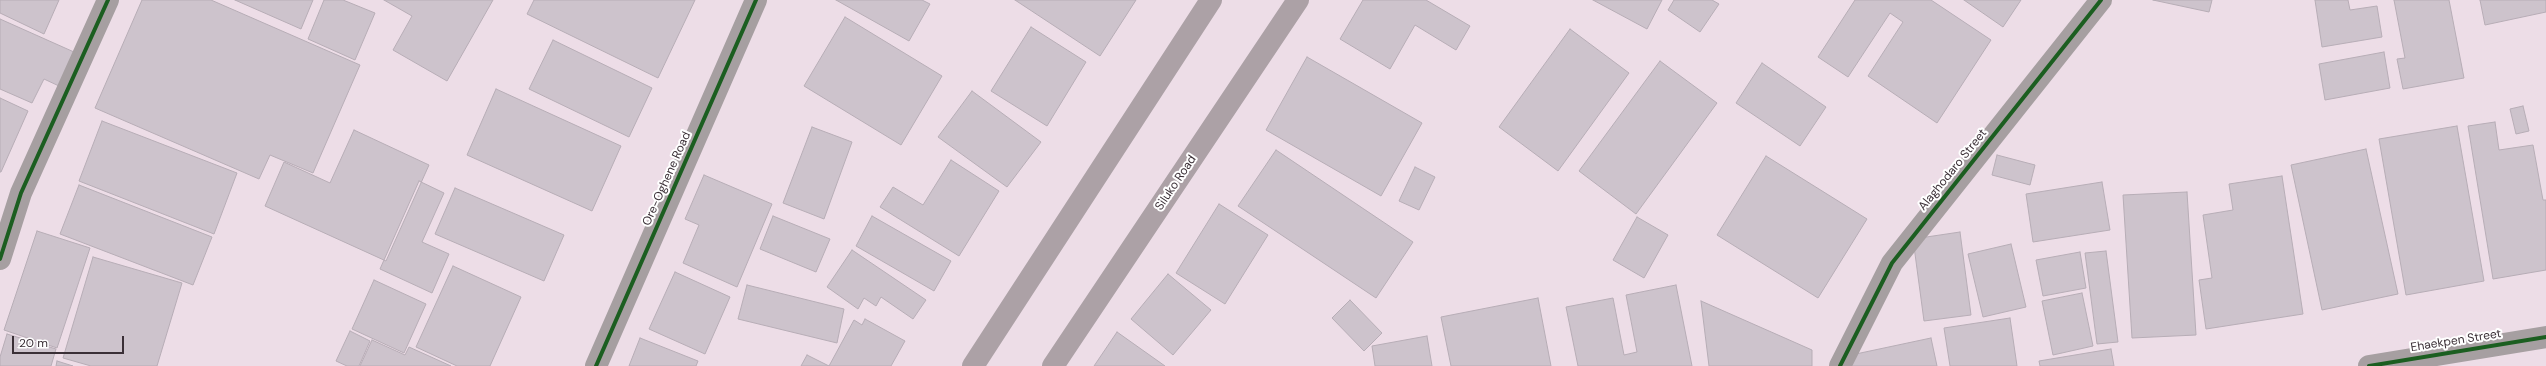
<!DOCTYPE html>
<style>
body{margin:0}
#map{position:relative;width:2546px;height:366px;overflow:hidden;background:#eddde7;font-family:"DM Sans",sans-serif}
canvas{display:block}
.scale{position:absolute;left:12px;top:336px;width:112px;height:18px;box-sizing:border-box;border:2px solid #3a2f36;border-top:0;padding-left:5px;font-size:12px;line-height:14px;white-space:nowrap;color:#3a2f36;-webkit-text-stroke:3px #fff;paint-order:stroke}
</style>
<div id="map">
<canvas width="2546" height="366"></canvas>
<div class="scale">20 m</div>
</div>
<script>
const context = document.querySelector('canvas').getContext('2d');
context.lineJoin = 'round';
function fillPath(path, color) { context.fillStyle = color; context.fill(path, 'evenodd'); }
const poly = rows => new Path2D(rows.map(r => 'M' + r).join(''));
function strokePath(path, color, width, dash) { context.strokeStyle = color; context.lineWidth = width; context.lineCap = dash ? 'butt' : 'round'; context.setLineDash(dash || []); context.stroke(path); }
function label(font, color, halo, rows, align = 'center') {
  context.font = font + ' "DM Sans",sans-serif'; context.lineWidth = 4; context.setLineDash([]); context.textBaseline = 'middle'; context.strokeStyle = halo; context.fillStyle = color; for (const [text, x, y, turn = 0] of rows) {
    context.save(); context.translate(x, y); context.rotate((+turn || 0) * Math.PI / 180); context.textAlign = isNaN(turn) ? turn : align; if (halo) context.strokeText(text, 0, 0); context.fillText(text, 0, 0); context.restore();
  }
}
const building = poly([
 [0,0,59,0,44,34,0,13,0,0],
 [142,0,211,0,360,65,313,173,270,155,259,179,95,108,142,0],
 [235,0,313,0,301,29,235,0],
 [324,0,343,0,375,13,355,60,308,39,324,0],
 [384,0,493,0,447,81,393,50,412,16,384,0],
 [534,0,695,0,658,78,527,14,534,0],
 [836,0,922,0,930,4,909,41,836,0],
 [1015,0,1136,0,1100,56,1015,0],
 [1363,0,1426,0,1470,26,1456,50,1415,25,1390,69,1340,39,1363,0],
 [1593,0,1662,0,1647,29,1593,0],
 [1674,0,1712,0,1719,4,1700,32,1668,10,1674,0],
 [1855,0,1931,0,1991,40,1937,123,1868,76,1903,22,1890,13,1848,77,1818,57,1855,0],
 [1964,0,2021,0,2003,27,1964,0],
 [2153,0,2212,0,2209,12,2153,0],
 [2315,0,2348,0,2350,10,2377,6,2382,37,2322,47,2315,0],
 [2394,0,2449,0,2464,78,2403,89,2397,59,2405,58,2394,0],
 [2480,0,2546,0,2546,12,2485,25,2480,0],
 [845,17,942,76,901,145,804,86,845,17],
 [0,19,74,52,59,86,44,79,32,103,0,89,0,19],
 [1031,27,1086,62,1047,126,991,91,1031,27],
 [1570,29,1629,73,1558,171,1499,127,1570,29],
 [553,40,652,88,629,137,529,89,553,40],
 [2384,52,2390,88,2325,100,2319,64,2384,52],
 [1307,57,1422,123,1381,196,1266,130,1307,57],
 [1660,61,1717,103,1636,214,1579,171,1660,61],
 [1762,63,1826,107,1800,146,1736,103,1762,63],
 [496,89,621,146,592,211,467,155,496,89],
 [972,91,1041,142,1007,187,938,137,972,91],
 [0,98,28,111,1,172,0,172,0,98],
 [2523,106,2529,131,2516,134,2510,109,2523,106],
 [102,121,237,173,214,234,79,181,102,121],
 [2495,122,2499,150,2533,145,2543,200,2546,200,2546,270,2493,279,2468,126,2495,122],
 [2457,126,2484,281,2406,295,2379,139,2457,126],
 [812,127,852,142,824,219,783,203,812,127],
 [354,130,429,165,386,261,265,206,284,162,330,183,354,130],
 [2366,149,2398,294,2322,310,2291,165,2366,149],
 [1276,150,1413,242,1376,298,1238,206,1276,150],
 [1997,155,2035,165,2030,185,1992,175,1997,155],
 [1766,156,1867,219,1818,298,1717,235,1766,156],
 [951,160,999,191,959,256,880,207,893,187,923,205,951,160],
 [1415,167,1435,177,1419,210,1399,201,1415,167],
 [704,175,772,204,737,287,683,263,699,225,685,219,704,175],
 [2282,176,2303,314,2206,329,2199,280,2212,278,2203,215,2233,210,2229,184,2282,176],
 [419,181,444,193,422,242,449,254,432,293,380,269,419,181],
 [2102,182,2110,230,2033,242,2026,194,2102,182],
 [79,185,212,237,193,285,60,234,79,185],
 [455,188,564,235,544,281,435,234,455,188],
 [2187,192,2196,335,2132,338,2123,195,2187,192],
 [1219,204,1268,235,1225,304,1176,273,1219,204],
 [773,216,830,239,816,272,760,249,773,216],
 [872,216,951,261,934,291,856,246,872,216],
 [1637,217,1668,235,1644,278,1613,260,1637,217],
 [37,231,90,248,57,348,4,330,37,231],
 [1960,232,1971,315,1924,321,1913,239,1960,232],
 [2011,244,2026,307,1983,317,1968,254,2011,244],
 [852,250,926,300,913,319,881,297,876,306,864,298,858,309,827,287,852,250],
 [2106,251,2118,342,2097,344,2085,253,2106,251],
 [2080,252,2086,288,2043,296,2036,260,2080,252],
 [93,257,182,283,157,366,91,366,63,358,93,257],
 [453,266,521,297,490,366,457,366,416,347,453,266],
 [675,272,730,297,705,354,649,329,675,272],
 [1168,274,1211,310,1173,355,1131,319,1168,274],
 [374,280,426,304,404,353,352,329,374,280],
 [747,285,844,309,837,343,738,319,747,285],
 [1676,285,1692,366,1578,366,1566,307,1613,298,1624,355,1637,352,1626,295,1676,285],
 [2082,293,2093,346,2053,355,2042,301,2082,293],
 [1538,298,1551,366,1451,366,1441,317,1538,298],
 [1350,300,1382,333,1364,351,1332,318,1350,300],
 [1701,301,1812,350,1812,366,1709,366,1701,301],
 [2010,318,2017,366,1950,366,1944,328,2010,318],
 [865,319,905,341,891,366,829,366,854,320,862,325,865,319],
 [350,331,370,341,359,366,347,366,336,361,350,331],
 [1117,332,1165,366,1094,366,1117,332],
 [7,334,56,349,51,366,0,366,0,357,7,334],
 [1427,336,1432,366,1375,366,1372,346,1427,336],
 [640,338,698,361,696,366,629,366,640,338],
 [1931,338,1937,366,1839,366,1837,358,1931,338],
 [372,340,405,355,409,347,451,366,360,366,372,340],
 [2111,349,2114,366,2040,366,2039,361,2111,349],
 [807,355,829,366,801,366,807,355],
 [57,361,73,366,56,366,57,361]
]);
fillPath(building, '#cdc3cc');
strokePath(building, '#b7adb6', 1);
strokePath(poly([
 [0,259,21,193,108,0],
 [596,366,756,0],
 [1840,366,1892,263,2101,0],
 [2369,366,2546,337]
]), '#a69fa1', 22);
strokePath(poly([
 [973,366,1211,0],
 [1053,366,1298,0]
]), '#aca1a6', 22);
strokePath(poly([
 [0,259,21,193,108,0],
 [596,366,756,0],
 [1840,366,1892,263,2101,0],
 [2369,366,2546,337]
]), '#1b5e20', 4);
label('12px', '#3a2f36', '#fff', [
 ["Alaghodaro Street",1953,170,-51],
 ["Ore-Oghene Road",667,179,-66],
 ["Siluko Road",1176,183,-56],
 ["Ehaekpen Street",2456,341,-9]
]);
</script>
